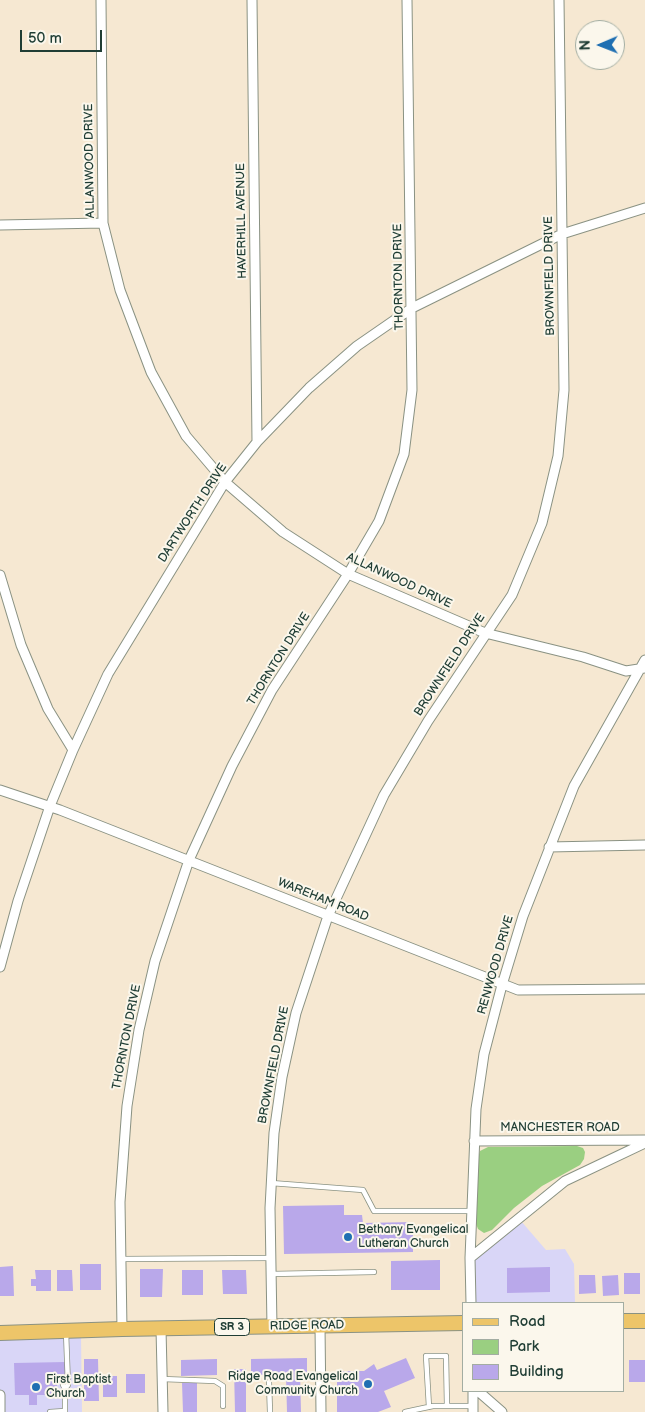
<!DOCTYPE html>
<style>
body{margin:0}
#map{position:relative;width:645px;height:1412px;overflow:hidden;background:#f6e8d2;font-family:"Balsamiq Sans",sans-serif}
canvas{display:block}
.legend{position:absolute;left:462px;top:1302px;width:162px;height:90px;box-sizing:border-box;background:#fbf7ec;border:1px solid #a3ada2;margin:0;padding:6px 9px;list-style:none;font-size:15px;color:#1f3d34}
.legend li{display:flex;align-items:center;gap:10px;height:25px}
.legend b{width:25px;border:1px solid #a3ada2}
.north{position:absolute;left:575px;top:20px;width:50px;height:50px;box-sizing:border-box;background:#fbf7ec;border:1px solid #a3ada2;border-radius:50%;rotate:269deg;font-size:14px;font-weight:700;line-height:20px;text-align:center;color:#1f3d34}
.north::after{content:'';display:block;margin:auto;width:18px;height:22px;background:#1f6fb2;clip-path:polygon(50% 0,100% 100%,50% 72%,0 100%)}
.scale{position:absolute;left:20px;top:30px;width:82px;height:22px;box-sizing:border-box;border:2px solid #1f3d34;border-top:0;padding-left:6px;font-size:15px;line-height:18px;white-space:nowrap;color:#1f3d34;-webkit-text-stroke:4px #fbf7ec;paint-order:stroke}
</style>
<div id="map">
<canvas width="645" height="1412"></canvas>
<ul class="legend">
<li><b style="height:6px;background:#edc569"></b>Road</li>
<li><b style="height:14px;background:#9acf81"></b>Park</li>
<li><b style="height:14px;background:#b9a8ea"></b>Building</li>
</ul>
<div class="north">N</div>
<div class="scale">50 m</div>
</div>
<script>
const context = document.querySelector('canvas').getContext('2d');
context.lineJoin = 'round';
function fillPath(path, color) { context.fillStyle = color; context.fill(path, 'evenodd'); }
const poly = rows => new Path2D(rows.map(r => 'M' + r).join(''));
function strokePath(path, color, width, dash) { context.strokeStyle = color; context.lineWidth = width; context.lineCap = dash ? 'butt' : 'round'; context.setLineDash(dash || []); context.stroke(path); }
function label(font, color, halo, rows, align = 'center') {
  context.font = font + ' "Balsamiq Sans",sans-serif'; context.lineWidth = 4; context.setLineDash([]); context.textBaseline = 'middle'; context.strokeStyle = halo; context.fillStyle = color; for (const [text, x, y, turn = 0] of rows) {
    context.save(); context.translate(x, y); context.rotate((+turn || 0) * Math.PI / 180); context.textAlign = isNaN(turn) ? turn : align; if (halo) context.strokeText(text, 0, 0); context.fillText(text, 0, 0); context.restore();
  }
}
fillPath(poly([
 [521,1221,546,1250,565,1249,574,1264,575,1303,475,1303,475,1260],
 [81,1336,82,1412,0,1412,0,1337]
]), '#d9d6f7');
fillPath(poly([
 [577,1146,583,1148,585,1152,584,1159,580,1165,542,1186,514,1208,492,1230,484,1233,478,1229,475,1221,476,1165,480,1151,488,1147]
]), '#9acf81');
fillPath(poly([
 [344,1205,344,1215,362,1215,363,1223,413,1222,413,1252,284,1254,283,1206],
 [440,1260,440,1290,391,1290,391,1261],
 [80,1264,101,1264,101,1290,80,1290],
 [13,1266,14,1296,0,1296,0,1267],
 [550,1267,550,1292,507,1293,507,1268],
 [140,1269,163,1269,162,1297,140,1297],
 [35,1270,51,1270,51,1291,36,1291,36,1286,31,1286,31,1279,36,1279],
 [57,1270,72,1270,73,1291,57,1291],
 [182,1270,203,1270,203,1295,182,1295],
 [222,1270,246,1270,247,1294,223,1294],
 [624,1273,640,1273,640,1294,624,1294],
 [579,1275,595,1275,596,1293,579,1294],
 [618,1275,619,1295,603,1296,602,1276],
 [307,1358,307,1373,300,1373,301,1412,287,1412,286,1375,251,1375,251,1359],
 [406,1358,415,1378,384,1391,391,1407,378,1412,337,1412,337,1371,364,1371,374,1364,377,1370],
 [84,1359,98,1359,99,1401,84,1401],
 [217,1359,217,1375,181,1376,181,1360],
 [629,1360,645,1360,645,1382,629,1382],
 [66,1362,66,1379,57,1379,57,1395,37,1395,37,1405,29,1405,29,1395,15,1395,14,1363],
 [234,1369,246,1369,246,1412,235,1412],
 [126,1374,145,1374,145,1393,126,1393],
 [103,1376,117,1376,117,1397,103,1397],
 [182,1383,197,1383,197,1412,183,1412]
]), '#b9a8ea');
const service = poly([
 [271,1183,363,1190,374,1211,472,1211],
 [121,1259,270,1258],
 [271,1274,374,1272],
 [63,1379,63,1385,65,1389],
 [162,1379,215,1381,223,1386,223,1406],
 [269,1382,270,1412],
 [429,1407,426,1356,446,1356,447,1406],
 [50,1412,65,1411],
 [65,1412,65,1389,68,1385,66,1332],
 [405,1412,433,1406,473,1406]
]);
const minor = poly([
 [101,0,103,223,120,290,151,372,186,436,225,482,283,532,348,574,485,633,583,657,626,671,645,668],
 [252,0,257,442],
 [0,225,103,223],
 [0,575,21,645,48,709,73,750],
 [0,790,60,810,518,990,645,989],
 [549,847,645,845],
 [0,967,18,901,50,806,73,750,108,674,225,482,257,442,309,388,357,346,412,308,562,234,645,208],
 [474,1141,645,1140],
 [470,1258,565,1181,645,1143],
 [471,1303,470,1258,476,1109,484,1054,502,985,523,916,574,786,645,660],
 [320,1326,321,1412],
 [272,1327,270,1208,274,1133,282,1077,296,1013,328,916,384,795,428,721,512,595,542,523,558,456,564,390,559,0],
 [122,1329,120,1202,127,1106,139,1030,155,961,189,860,232,766,272,690,348,574,379,521,404,454,412,390,407,0],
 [161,1329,163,1412],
 [473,1391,473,1412],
 [478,1391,502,1412],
 [0,1395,0,1412]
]);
const primary = poly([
 [624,1321,645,1321],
 [0,1333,122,1329,464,1323]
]);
strokePath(service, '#8a9283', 6);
strokePath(minor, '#8a9283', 11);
strokePath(primary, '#8a9283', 16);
strokePath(service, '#fff', 4.5);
strokePath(minor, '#fff', 9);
strokePath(primary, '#edc569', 14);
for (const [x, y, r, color] of [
 [348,1237,5,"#1f6fb2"],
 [368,1384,5,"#1f6fb2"],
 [36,1387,5,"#1f6fb2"]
]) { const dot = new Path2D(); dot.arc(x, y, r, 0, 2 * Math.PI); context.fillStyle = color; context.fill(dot); strokePath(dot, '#fbf7ec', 2); }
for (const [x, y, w] of [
 [232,1327,35]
]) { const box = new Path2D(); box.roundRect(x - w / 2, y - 8.5, w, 17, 4); context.fillStyle = '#fbf7ec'; context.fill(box); strokePath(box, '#1f3d34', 1); }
label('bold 11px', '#1f3d34', null, [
 ["SR 3",232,1327]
]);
label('12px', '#1f3d34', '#fbf7ec', [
 ["ALLANWOOD DRIVE",90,161,-91],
 ["HAVERHILL AVENUE",242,221,-91],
 ["BROWNFIELD DRIVE",550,276,-91],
 ["THORNTON DRIVE",399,277,-91],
 ["DARTWORTH DRIVE",193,513,-57],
 ["ALLANWOOD DRIVE",399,581,25],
 ["THORNTON DRIVE",279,659,-58],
 ["BROWNFIELD DRIVE",450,665,-57],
 ["WAREHAM ROAD",323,900,22],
 ["RENWOOD DRIVE",496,965,-74],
 ["THORNTON DRIVE",127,1037,-79],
 ["BROWNFIELD DRIVE",274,1065,-79],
 ["MANCHESTER ROAD",560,1128],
 ["RIDGE ROAD",307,1326,-1]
]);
label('12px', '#1f3d34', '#fbf7ec', [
 ["Bethany Evangelical",358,1230],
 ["Lutheran Church",358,1244],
 ["Ridge Road Evangelical",358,1377,"right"],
 ["Community Church",358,1391,"right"],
 ["First Baptist",46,1380],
 ["Church",46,1394]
], 'left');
</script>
